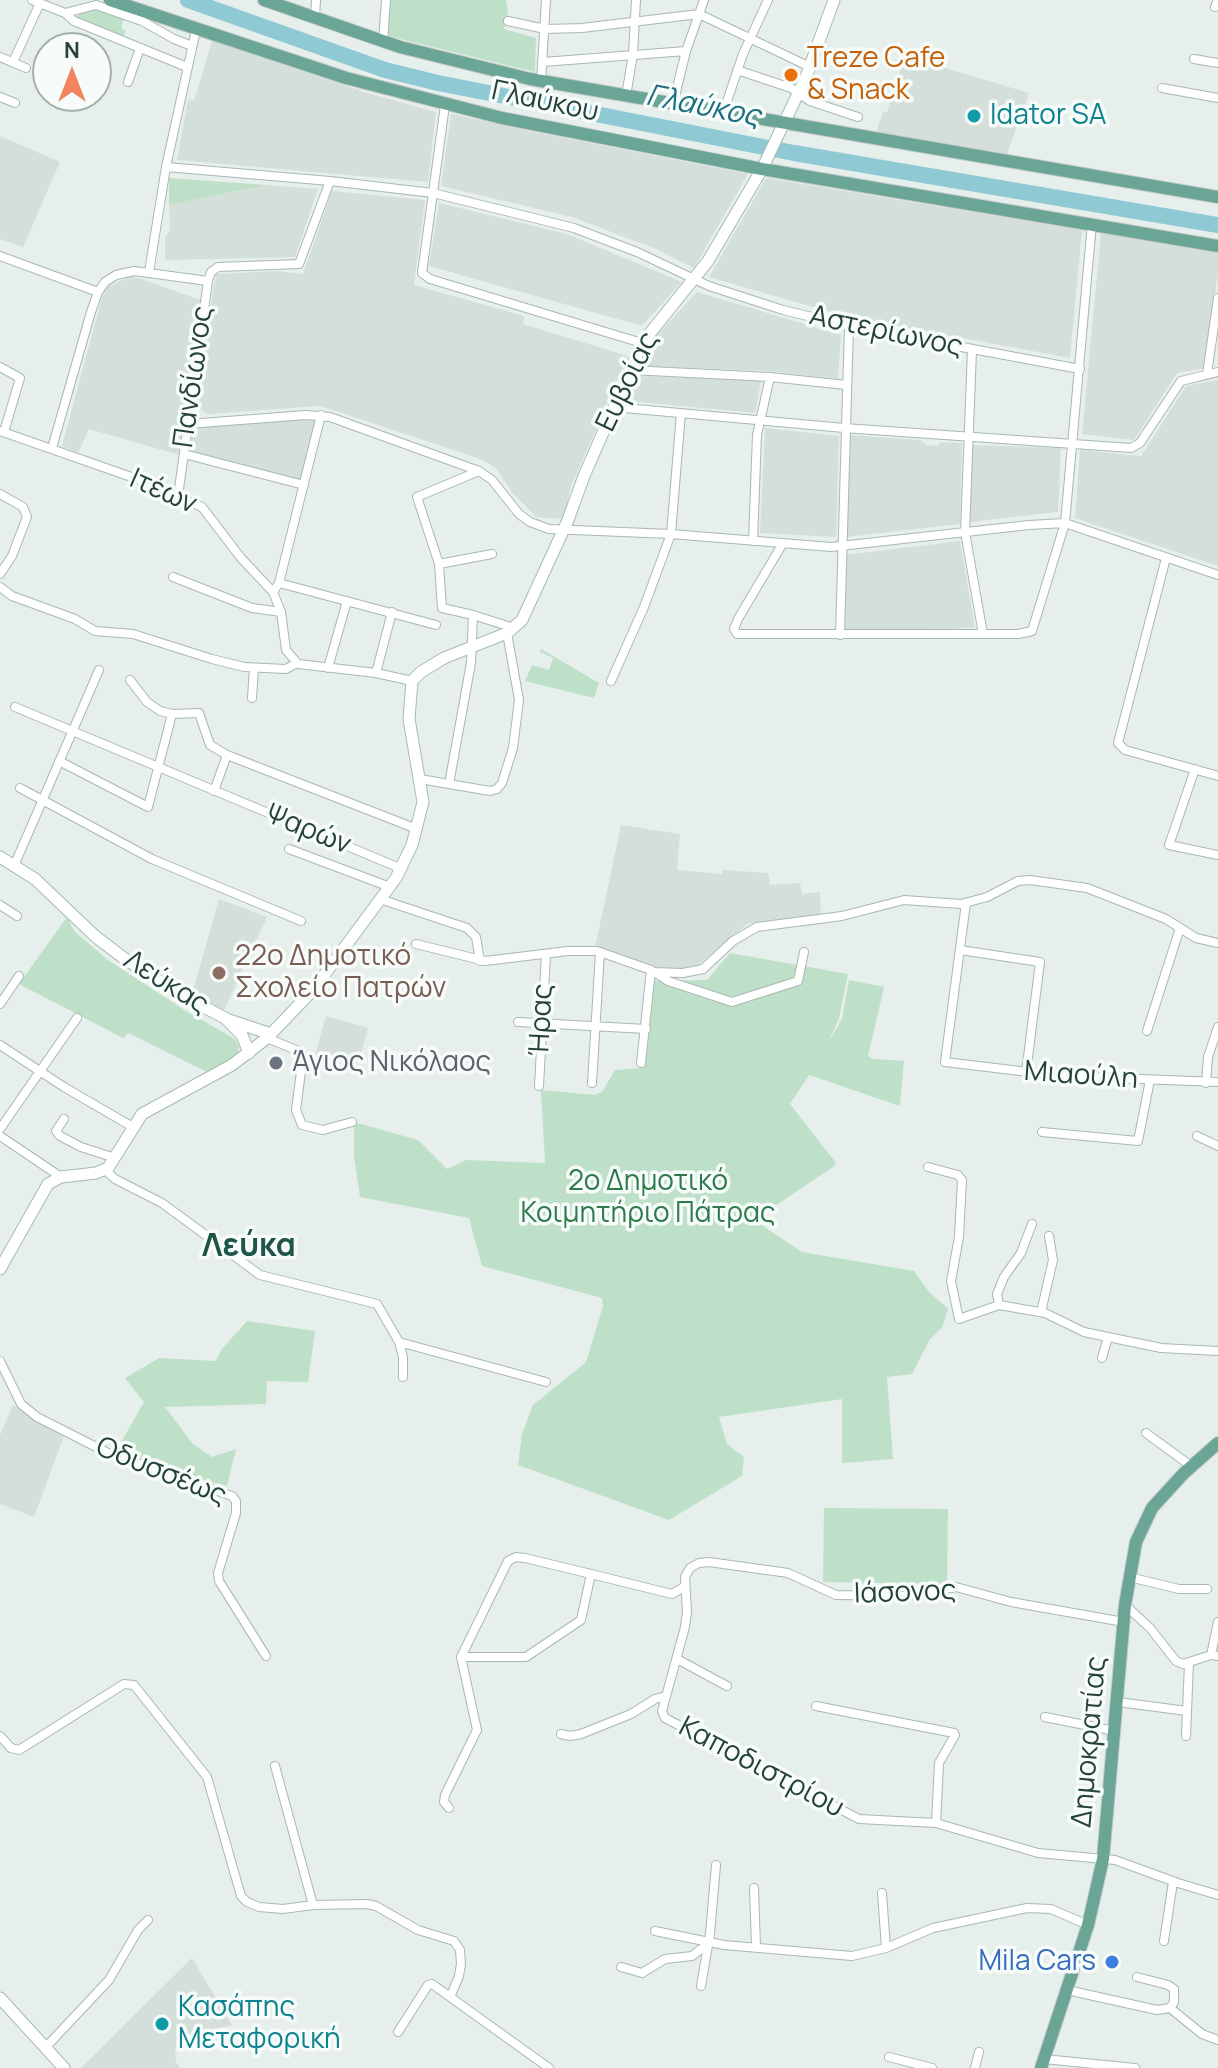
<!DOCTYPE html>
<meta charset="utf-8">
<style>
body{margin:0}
#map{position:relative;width:1218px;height:2068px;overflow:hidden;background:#e6efeb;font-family:Manrope,sans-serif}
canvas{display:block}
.north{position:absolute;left:32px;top:32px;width:80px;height:80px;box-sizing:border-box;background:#f7fbf9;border:2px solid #a3b1ad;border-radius:50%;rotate:0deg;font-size:22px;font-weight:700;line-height:32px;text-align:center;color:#24423a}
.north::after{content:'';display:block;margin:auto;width:28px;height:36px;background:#f4845f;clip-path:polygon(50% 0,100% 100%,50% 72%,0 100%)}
</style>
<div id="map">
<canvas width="1218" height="2068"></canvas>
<div class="north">N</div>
</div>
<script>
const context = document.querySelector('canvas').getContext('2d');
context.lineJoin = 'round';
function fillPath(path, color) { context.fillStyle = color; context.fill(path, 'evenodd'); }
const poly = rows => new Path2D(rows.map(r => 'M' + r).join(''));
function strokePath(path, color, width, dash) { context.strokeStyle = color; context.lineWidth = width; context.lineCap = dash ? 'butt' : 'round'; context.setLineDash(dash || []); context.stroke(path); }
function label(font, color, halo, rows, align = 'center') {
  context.font = font + ' Manrope,sans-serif'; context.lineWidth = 7; context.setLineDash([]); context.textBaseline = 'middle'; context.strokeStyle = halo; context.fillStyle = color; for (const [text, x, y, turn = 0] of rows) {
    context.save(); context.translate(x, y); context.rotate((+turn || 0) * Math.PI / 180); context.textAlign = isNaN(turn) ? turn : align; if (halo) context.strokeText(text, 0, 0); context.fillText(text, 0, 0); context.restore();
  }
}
fillPath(poly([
 [212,41,364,92,436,112,428,182,177,160,188,100,194,101],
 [905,56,1029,93,1007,154,876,132,883,112,887,112],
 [451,114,530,131,748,174,694,268,656,249,572,217,441,186],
 [0,136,60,162,23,247,0,239],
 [766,178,1082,230,1070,358,844,316,709,277],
 [266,185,318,189,295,257,165,260,165,237,170,230,169,205],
 [332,191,425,200,414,285,524,316,523,324,628,356,571,486,564,519,536,517,511,491,497,469,483,460,330,409,319,406,208,414,199,409,196,398,216,274,277,271,303,274],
 [439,203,567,234,682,282,642,326,429,266],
 [1101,233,1218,253,1218,273,1205,368,1177,373,1134,440,1082,434],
 [132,276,201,300,180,455,89,429,78,453,62,446,103,294,106,287],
 [697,292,841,335,838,379,768,371,642,366,655,337],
 [639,376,751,380,761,381,755,413,628,401],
 [1218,380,1218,566,1075,518,1080,450,1141,456,1186,386],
 [316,419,301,480,188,451,190,426],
 [765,428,839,436,836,537,760,533],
 [848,435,921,440,927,445,937,446,941,442,962,443,960,524,846,537],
 [972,445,1061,448,1058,512,969,522],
 [960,541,975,628,844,631,845,555],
 [621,825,680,834,677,870,722,874,723,870,768,873,770,885,800,883,802,894,820,892,821,914,747,924,698,965,683,969,654,967,595,948],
 [219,899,267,917,224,1010,192,994],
 [326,1016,368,1028,359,1061,314,1059],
 [13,1405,64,1436,34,1517,0,1504,0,1435],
 [192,1958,232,2025,195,2034,178,2045,175,2049,176,2062,180,2068,81,2068]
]), '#d4dfda');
fillPath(poly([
 [389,0,506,0,508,14,504,29,536,38,535,72,388,36],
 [89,8,124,19,121,28,126,31,123,38,77,20,76,17],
 [169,178,266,185,169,205],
 [541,649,599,683,594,698,525,681,532,665,549,670,553,658,540,652],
 [67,917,74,931,108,960,186,1011,235,1039,239,1047,238,1053,209,1073,128,1033,123,1038,19,984],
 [730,953,848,974,839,1018,828,1043,842,1019,849,980,884,987,868,1056,873,1059,904,1061,900,1106,809,1075,790,1104,836,1163,833,1167,754,1220,802,1252,914,1271,929,1292,948,1309,942,1328,930,1339,912,1374,887,1377,893,1459,842,1463,842,1399,719,1417,727,1444,744,1457,742,1476,669,1520,518,1465,522,1434,533,1405,585,1363,588,1356,603,1306,602,1298,482,1266,469,1218,360,1197,354,1156,354,1122,418,1140,447,1169,466,1160,545,1163,541,1090,595,1095,602,1092,615,1070,644,1068,653,981,707,980],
 [247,1321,315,1331,308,1382,267,1381,266,1404,165,1407,193,1444,212,1457,236,1449,227,1486,167,1471,116,1451,144,1402,125,1378,159,1358,216,1361,221,1350],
 [824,1508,948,1509,947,1584,823,1582]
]), '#bfe0c8');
strokePath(poly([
 [188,0,385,70,438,83,794,153,1218,225]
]), '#8ec9d4', 16);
const street = poly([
 [32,0,65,13,96,5,142,21,174,39,192,46],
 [1215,7,1218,0],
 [65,13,74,21,187,67],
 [315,18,316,0],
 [508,21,545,29,582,28,699,14,810,67],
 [383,42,386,0],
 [0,57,26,68],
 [1194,59,1218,63],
 [13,62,40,3],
 [543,62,686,51],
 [737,70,791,88,810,101,858,117],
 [541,81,546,0],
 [128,82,140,48],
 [1162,88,1218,98],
 [626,96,633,54,636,0],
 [0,97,15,103],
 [673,104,686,51,704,0],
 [445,105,422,273,430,279,642,343],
 [723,113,743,54,768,0],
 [166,167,330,181,433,193,574,228,637,252,709,286,783,310,849,326,1080,369],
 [0,256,98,292],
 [149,272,166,167,196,30],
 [208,281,211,272,218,267,299,264,330,181],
 [972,350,965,532,983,634],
 [0,367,20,378,4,432],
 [630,370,770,377],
 [1207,374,1218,298],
 [614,407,844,428,1131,448,1140,443,1181,381,1218,372],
 [188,424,306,415,330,417,479,471,492,480,519,514,530,522,549,529,671,534,831,547,1029,525,1065,523,1218,575],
 [0,431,140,480,202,507,241,558,273,592,281,612,286,650,298,664,376,673,412,681],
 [52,448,91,312,98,292,105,282,116,275,134,271,208,281,178,496],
 [184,454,304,485],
 [0,494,23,507,27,517,12,556,0,574],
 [753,541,757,435,770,377,846,385],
 [783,543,738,619,734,629,737,634,1018,634,1032,631,1065,523,1092,223],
 [1166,558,1118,743,1125,750,1218,776],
 [439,564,492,554],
 [173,577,252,608,281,612],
 [279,583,436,625],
 [0,587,12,596,75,619,95,631,133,634,212,659,244,667,286,669,297,663],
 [273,592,279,583,321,415],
 [473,615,514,628],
 [840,635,849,326],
 [328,668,347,601],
 [376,673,392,612],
 [130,680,147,702,160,711,172,714,199,713,210,745,227,755],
 [611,681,644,607,671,534,681,413],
 [252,698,254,668],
 [15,707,402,869],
 [59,761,148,807,172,714],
 [1195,769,1169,845,1218,855],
 [420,779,490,791,497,789,502,783,513,748,519,700,507,633],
 [449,784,471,663,473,615,442,608,439,564,417,497,479,471],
 [20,788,152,859,301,921],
 [214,791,227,755,417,829],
 [289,849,390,887],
 [14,866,99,670],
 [380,899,467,928,476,937,480,961],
 [966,903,945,1062,1062,1076,1218,1082],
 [0,905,17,916],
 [416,944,485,961,568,951,597,951,651,970,668,981,732,1002,798,981,804,952],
 [960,950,1040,962,1026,1073],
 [653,972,683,973,703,969,733,941,757,927,842,916,904,900,961,904,987,897,1018,881,1030,880,1087,888,1166,919,1196,938,1218,943],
 [0,1004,19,976],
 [518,1022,646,1029],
 [1147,1031,1180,928],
 [267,1038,301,1052,303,1056,296,1110,302,1125,323,1130,352,1122],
 [0,1045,64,1087,131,1126],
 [641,1063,651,970],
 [592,1083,600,952],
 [1206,1083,1208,1057,1218,1027],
 [539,1086,546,954],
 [64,1119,56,1131,60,1136,81,1147,115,1158],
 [0,1129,77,1018],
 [1042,1132,1138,1141,1150,1080],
 [0,1136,61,1177],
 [1197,1136,1218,1146],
 [928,1167,958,1175,962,1180,959,1237,951,1281,959,1319,999,1305,1045,1313,1084,1332,1161,1348,1218,1351],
 [105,1170,115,1179,162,1203,260,1275,377,1304,399,1342,403,1357,403,1377],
 [999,1305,997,1294,1004,1277,1021,1253,1032,1224],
 [1041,1312,1053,1260,1049,1236],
 [399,1342,546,1382],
 [1102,1358,1108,1337],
 [0,1361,21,1404,37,1417,108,1453,232,1496,236,1501,236,1513,218,1573,219,1581,266,1656],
 [1146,1433,1191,1466],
 [1129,1577,1179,1589,1207,1589],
 [1125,1605,1150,1628,1176,1661,1183,1664,1211,1655,1218,1656],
 [1124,1622,1011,1602,956,1587,907,1596,836,1595,788,1573,709,1562,699,1563,690,1568,685,1577,687,1612,685,1627,662,1711,665,1718,859,1819,936,1823,1038,1853,1115,1860,1178,1883,1218,1895],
 [1211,1655,1218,1622],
 [461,1657,508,1561,516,1557,525,1558,591,1574],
 [677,1659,727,1686],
 [1118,1702,1187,1711],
 [816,1706,954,1733,955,1735,939,1763,936,1823],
 [1045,1717,1115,1731],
 [561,1734,570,1736,581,1734,631,1714,655,1699,666,1696],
 [0,1736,11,1748,19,1750,124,1684,134,1685,207,1777,241,1896,247,1902,259,1907,283,1909,313,1905,367,1904,376,1906,418,1930,454,1941,460,1950,461,1964,459,1976,451,1995],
 [1186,1736,1189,1663],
 [275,1766,313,1905],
 [449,1808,444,1802,445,1795,477,1730,461,1657,526,1657,581,1620,591,1574,672,1594,684,1587],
 [754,1888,756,1947],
 [882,1893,886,1948],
 [655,1931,724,1945,852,1956,886,1948,933,1928,1027,1908,1051,1909,1088,1925],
 [1164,1941,1173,1882],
 [621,1967,642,1973,665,1959,692,1956,709,1943],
 [701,1986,710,1934,716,1865],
 [1067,1990,1157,2010,1170,2008,1174,2002,1174,1989,1168,1985,1137,1977],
 [1170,2008,1202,2034,1218,2040],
 [398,2032,428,1985,432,1984,549,2068],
 [45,2048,109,1980,138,1930,148,1920],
 [889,2057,932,2068],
 [1044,2059,1135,2068],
 [975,2068,979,2052]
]);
const secondary = poly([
 [0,857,35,879,96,937,125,959,177,993,225,1018,242,1035,249,1053],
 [229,1020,271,1034],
 [0,1269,48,1184,61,1177,96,1173,108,1168,142,1114,232,1065,267,1038,313,990,396,878,412,845,423,802,409,719,412,681,421,672,444,658,507,633,522,620,568,520,584,476,642,343,708,261,762,169,806,77,834,0],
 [0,1998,64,2068]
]);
const primary = poly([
 [110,0,346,78,502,118,762,169,1218,246],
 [264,0,400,47,530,79,1218,197],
 [1041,2068,1088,1925,1103,1859,1125,1605,1136,1542,1152,1508,1184,1473,1218,1443]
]);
strokePath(street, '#a8b8b2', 10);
strokePath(secondary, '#a4bbb3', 13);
strokePath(primary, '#c2cac8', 14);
strokePath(street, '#fff', 8);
strokePath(secondary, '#fff', 11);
strokePath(primary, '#6aa596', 12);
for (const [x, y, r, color] of [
 [791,75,8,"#e8710a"],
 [974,116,8,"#0f9aa8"],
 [219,973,8,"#8d6e63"],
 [276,1063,8,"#6b7280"],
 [1112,1962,8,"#3f7fe0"],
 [162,2024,8,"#0f9aa8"]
]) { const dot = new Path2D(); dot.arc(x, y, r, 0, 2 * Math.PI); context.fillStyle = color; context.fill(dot); strokePath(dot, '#f7fbf9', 3); }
label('28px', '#c56008', '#f7fbf9', [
 ["Treze Cafe",807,59],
 ["& Snack",807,91]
], 'left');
label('28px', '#24423a', '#f7fbf9', [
 ["Γλαύκου",545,102,12],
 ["Αστερίωνος",886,332,12],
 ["Πανδίωνος",194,377,-82],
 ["Ευβοίας",628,382,-64],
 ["Ιτέων",163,492,24],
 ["Ψαρών",308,830,22],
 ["Λεύκας",166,983,32],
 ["Ήρας",542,1020,-87],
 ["Μιαούλη",1081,1076,4],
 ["Οδυσσέως",161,1472,22],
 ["Ιάσονος",905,1593,-2],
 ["Δημοκρατίας",1090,1742,-85],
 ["Καποδιστρίου",761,1768,28]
]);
label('28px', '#0d838f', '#f7fbf9', [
 ["Idator SA",990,116],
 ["Κασάπης",178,2008],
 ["Μεταφορική",178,2040]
], 'left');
label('28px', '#785e54', '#f7fbf9', [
 ["22ο Δημοτικό",235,957],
 ["Σχολείο Πατρών",235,989]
], 'left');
label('28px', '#5b616d', '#f7fbf9', [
 ["Άγιος Νικόλαος",292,1063]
], 'left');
label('28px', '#2d7a4b', '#f7fbf9', [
 ["2o Δημοτικό",648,1182],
 ["Κοιμητήριο Πάτρας",648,1214]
]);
label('28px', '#366cbe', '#f7fbf9', [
 ["Mila Cars",1096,1962]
], 'right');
label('italic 30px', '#1c6f80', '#f7fbf9', [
 ["Γλαύκος",703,107,11]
]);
label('bold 32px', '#1f5548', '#f7fbf9', [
 ["Λεύκα",249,1247]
]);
</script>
